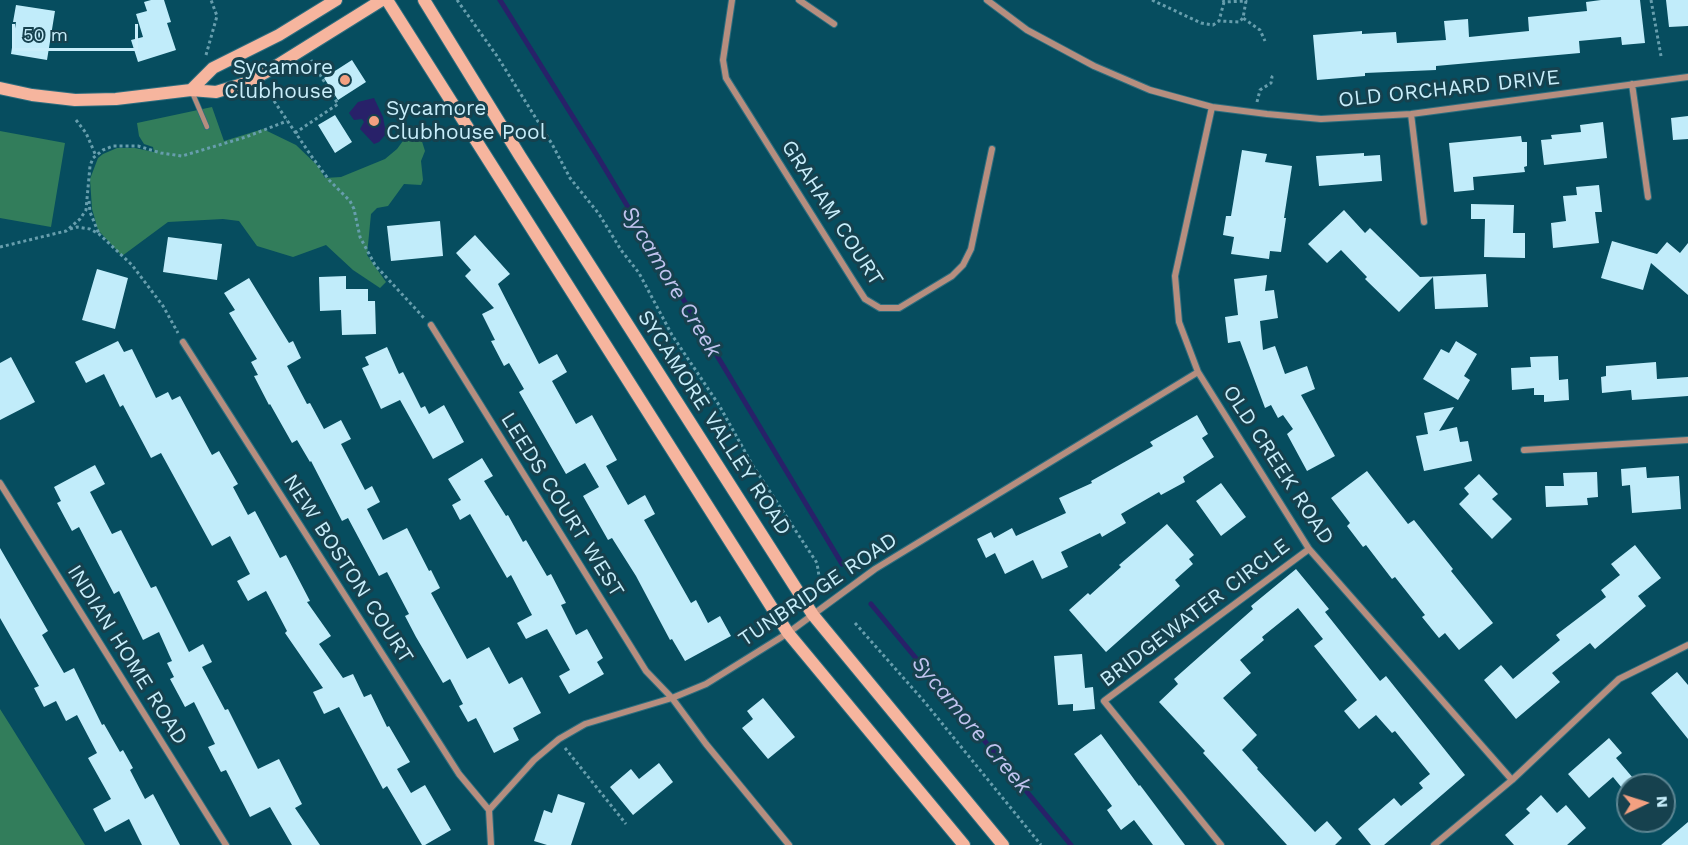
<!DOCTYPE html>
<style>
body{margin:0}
#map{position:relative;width:1688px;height:845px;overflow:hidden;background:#064d5f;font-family:"Work Sans",sans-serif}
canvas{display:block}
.north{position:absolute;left:1616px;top:773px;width:60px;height:60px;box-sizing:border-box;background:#16414e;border:2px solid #5d8693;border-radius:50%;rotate:86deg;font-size:16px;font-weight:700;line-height:24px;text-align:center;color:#c8eefb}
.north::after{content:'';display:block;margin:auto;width:21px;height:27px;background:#f3a081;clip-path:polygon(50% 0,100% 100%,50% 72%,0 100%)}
.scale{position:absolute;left:12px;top:24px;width:126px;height:27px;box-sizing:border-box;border:3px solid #c8eefb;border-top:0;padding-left:8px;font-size:18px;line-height:21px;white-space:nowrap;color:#c8eefb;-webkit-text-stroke:4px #16414e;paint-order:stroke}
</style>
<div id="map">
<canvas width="1688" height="845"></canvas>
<div class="north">N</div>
<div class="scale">50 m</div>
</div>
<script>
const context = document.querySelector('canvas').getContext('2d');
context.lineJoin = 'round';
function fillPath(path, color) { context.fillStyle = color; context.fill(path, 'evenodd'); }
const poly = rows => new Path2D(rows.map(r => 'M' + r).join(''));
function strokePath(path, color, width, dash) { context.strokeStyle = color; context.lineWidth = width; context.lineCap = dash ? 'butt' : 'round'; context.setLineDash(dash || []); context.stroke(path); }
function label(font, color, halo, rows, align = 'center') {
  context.font = font + ' "Work Sans",sans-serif'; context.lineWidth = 6; context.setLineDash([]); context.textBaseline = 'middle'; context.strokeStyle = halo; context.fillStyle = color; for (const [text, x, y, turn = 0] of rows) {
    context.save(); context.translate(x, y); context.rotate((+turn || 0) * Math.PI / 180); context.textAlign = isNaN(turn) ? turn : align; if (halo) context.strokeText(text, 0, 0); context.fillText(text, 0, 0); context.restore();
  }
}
fillPath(poly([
 [212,107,224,141,263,129,296,145,318,166,325,178,341,177,385,159,397,149,414,126,419,132,425,151,421,161,423,180,421,185,404,184,388,206,377,208,371,214,367,255,386,282,380,288,353,270,326,245,293,257,257,246,239,221,223,219,168,222,122,256,98,230,92,209,90,179,98,158,103,154,117,148,135,148,154,152,153,147,144,144,139,136,137,123],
 [0,131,65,143,51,227,0,218],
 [0,709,12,728,85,845,0,845]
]), '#327d5b');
fillPath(poly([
 [374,98,383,117,386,134,379,142,374,144,360,129,364,122,362,119,354,120,349,113,358,102]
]), '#282169');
strokePath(poly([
 [500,0,598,157,842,564],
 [871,604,1071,845]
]), '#282169', 5);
fillPath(poly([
 [151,0,164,0,171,22,167,23,176,50,138,62,131,40,143,37,136,14,147,11,144,2],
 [1601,0,1640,0,1645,43,1622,45,1621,37,1579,41,1580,53,1436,66,1436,70,1365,73,1365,76,1317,80,1313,35,1362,31,1362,34,1396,32,1397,43,1446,40,1444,21,1468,19,1469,37,1529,31,1528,17,1587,11,1586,2],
 [1666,0,1688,0,1688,26,1669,27],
 [16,5,55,11,47,60,11,54,16,22,13,22],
 [352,60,366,82,338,100,324,78],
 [335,115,352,142,335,153,318,125],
 [1688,116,1688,139,1673,140,1671,118],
 [1603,122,1607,158,1544,165,1541,140,1552,139,1551,135,1581,132,1580,125],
 [1521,136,1522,142,1527,142,1527,166,1524,167,1525,172,1473,177,1474,190,1454,192,1449,143],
 [1242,150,1267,154,1265,162,1292,166,1284,218,1286,218,1281,252,1270,251,1269,259,1231,254,1234,237,1223,235,1226,216,1231,216],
 [1364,153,1364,156,1380,155,1382,181,1319,186,1316,156],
 [1599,185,1602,212,1595,212,1599,243,1553,248,1551,223,1566,221,1563,196,1577,195,1576,187],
 [1471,204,1514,205,1513,233,1525,233,1525,258,1484,257,1485,219,1471,219],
 [1344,210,1365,233,1370,228,1420,277,1486,274,1488,307,1435,309,1433,277,1399,312,1365,279,1367,277,1341,250,1327,263,1308,244],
 [440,221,443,256,391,261,387,226],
 [475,235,510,274,498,284,539,364,557,354,567,372,552,381,576,424,592,415,617,460,606,466,628,505,645,495,655,514,644,520,691,603,696,600,708,623,720,616,731,636,685,661,672,639,670,640,636,576,612,538,608,540,583,496,599,487,585,463,566,474,519,392,524,389,509,363,504,366,491,341,495,340,482,314,494,308,465,276,471,270,456,253],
 [168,237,222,244,217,280,163,272],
 [1612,241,1657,254,1667,242,1680,253,1688,243,1688,295,1651,263,1643,290,1601,278],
 [97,269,128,278,115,329,82,320],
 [1267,275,1265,291,1274,290,1278,318,1260,321,1263,350,1275,346,1285,374,1307,366,1315,389,1301,395,1335,456,1307,471,1287,434,1293,429,1283,415,1278,418,1271,405,1265,408,1240,341,1228,343,1225,317,1238,315,1234,279],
 [346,276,346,289,368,289,368,301,375,301,376,334,342,335,341,310,320,311,319,277],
 [249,278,289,343,293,341,301,358,287,366,307,404,310,403,324,429,341,420,351,439,341,444,365,490,372,486,380,502,367,509,383,540,407,528,429,571,431,570,440,588,431,593,467,659,489,647,509,684,522,677,541,713,513,728,519,740,494,753,476,718,468,722,459,706,463,704,450,679,443,683,416,637,405,616,409,614,387,572,379,576,348,518,342,521,311,461,310,462,297,440,292,443,270,404,269,405,254,376,258,375,251,362,257,359,229,313,235,310,224,293],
 [118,341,124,352,132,349,156,398,168,392,172,400,180,396,212,455,219,451,238,484,233,487,248,515,255,511,280,558,286,555,310,601,307,602,331,636,319,644,343,678,353,674,364,697,371,694,387,727,389,726,410,762,397,769,411,793,425,785,451,830,425,845,422,845,387,786,383,789,339,707,324,714,313,692,323,688,285,633,287,631,266,591,248,601,237,581,250,574,230,536,212,546,161,453,151,458,123,405,120,407,104,374,86,383,75,362],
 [1456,341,1477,354,1464,376,1470,380,1458,400,1423,379,1441,349,1449,353],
 [387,347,399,374,403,372,421,408,425,406,429,414,444,405,464,442,433,459,400,400,381,409,362,368,369,365,365,357],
 [1558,356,1559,380,1568,379,1569,400,1544,402,1544,395,1534,395,1534,388,1512,390,1511,368,1531,367,1530,357],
 [11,357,35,402,0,420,0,363],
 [1656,362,1657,379,1688,377,1688,396,1632,400,1631,390,1602,393,1601,377,1606,376,1606,366],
 [1454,407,1439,431,1457,427,1460,442,1468,441,1472,461,1424,471,1416,436,1428,434,1424,413],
 [1197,415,1208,434,1202,438,1214,457,1183,477,1185,482,1161,495,1159,492,1121,514,1126,523,1102,537,1100,533,1061,552,1068,567,1042,579,1033,560,1005,574,995,553,986,558,977,539,991,532,994,538,1012,528,1016,536,1066,513,1059,498,1092,483,1091,481,1153,446,1150,442],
 [482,458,493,476,484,481,506,516,508,515,523,542,526,540,547,576,551,574,566,603,561,605,576,635,587,629,603,658,597,662,604,674,569,694,559,676,570,670,547,629,526,639,517,623,532,615,511,575,507,578,470,514,460,520,452,505,461,500,448,479],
 [95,465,105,484,90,492,112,534,121,530,151,588,156,586,189,652,203,644,212,662,202,667,225,710,228,709,258,769,279,759,302,804,295,808,320,845,292,845,270,807,250,817,226,770,221,772,208,747,215,744,194,702,185,707,170,679,174,677,167,663,172,661,159,632,143,640,119,591,114,594,79,527,72,531,57,503,61,501,54,487],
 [1646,467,1647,478,1679,476,1681,509,1632,513,1630,485,1622,486,1621,469],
 [1367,471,1408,524,1414,520,1453,569,1451,571,1493,623,1459,650,1445,633,1439,638,1422,617,1425,615,1395,577,1392,579,1366,545,1363,547,1347,526,1350,523,1331,498],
 [1597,472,1598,497,1587,498,1588,505,1546,507,1545,486,1564,486,1563,473],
 [1479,474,1498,494,1492,499,1512,519,1492,539,1459,504,1469,494,1464,488],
 [1221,483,1246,517,1221,536,1196,501],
 [1167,524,1194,555,1189,559,1193,564,1175,580,1180,586,1106,652,1069,610,1088,593,1090,595,1121,567,1119,565],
 [1635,545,1661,578,1638,596,1646,606,1595,649,1590,643,1552,673,1560,682,1516,719,1484,680,1501,665,1513,679,1560,640,1556,635,1606,597,1601,590,1620,575,1611,564],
 [0,548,48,631,42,635,64,673,74,668,102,725,104,724,120,752,123,750,133,768,130,770,145,799,153,794,180,845,142,845,129,819,105,832,93,809,111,799,88,758,97,753,77,715,66,721,56,701,44,707,34,688,39,686,0,618],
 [1296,569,1329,609,1325,612,1380,681,1386,676,1465,775,1384,845,1371,845,1358,829,1394,798,1401,806,1423,788,1419,783,1430,774,1395,731,1392,733,1376,715,1359,729,1344,711,1357,700,1314,646,1323,639,1298,608,1262,637,1264,640,1240,660,1251,673,1223,698,1257,735,1242,750,1258,768,1257,769,1315,832,1327,821,1342,838,1335,845,1287,845,1203,753,1205,751,1159,702,1178,684,1174,679,1253,609,1251,606],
 [1082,654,1085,688,1093,687,1095,709,1073,711,1073,704,1058,705,1054,656],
 [1677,672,1688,685,1688,739,1651,693],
 [763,698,795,737,768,759,742,728,753,719,747,711],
 [1101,734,1139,786,1140,785,1185,845,1153,845,1134,820,1121,830,1107,810,1112,806,1074,754],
 [1609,738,1622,753,1616,758,1633,778,1622,788,1613,777,1589,798,1568,774],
 [659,763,673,782,633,815,610,787,631,769,639,779],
 [558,794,585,803,571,845,547,845,534,841,544,810,552,813],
 [1541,795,1557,813,1566,805,1586,828,1567,845,1514,845,1505,835,1530,813,1526,809],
 [1688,822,1688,845,1661,845]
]), '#c1ecfa');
const lane = poly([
 [192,92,207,127]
]);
const street = poly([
 [732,0,723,60,726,78,854,282,865,299,880,308,899,308,952,276,963,265,971,249,992,149],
 [799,0,834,24],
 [987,0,1027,30,1094,66,1150,90,1212,107,1267,114,1321,119,1411,114,1688,77],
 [1632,84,1648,197],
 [1212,107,1175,276,1179,322,1198,372,1309,549,1512,780],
 [1411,114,1424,222],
 [431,325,646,671,672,698,706,744,789,845],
 [183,342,459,774,489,810],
 [1524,450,1688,440],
 [0,483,226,845],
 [491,845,489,810,534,760,559,739,585,724,672,698,706,684,788,633,875,569,1198,372],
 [1221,845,1104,701,1309,549],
 [1434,845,1512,780,1619,679,1688,645]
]);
const secondary = poly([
 [387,0,788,633,964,845],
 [424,0,520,156,813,615,1003,845],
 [0,88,32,95,75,100,116,99,191,90,216,92,246,83,268,71,382,0],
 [191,90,213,68,279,35,336,0]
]);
strokePath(lane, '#2d6d7e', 6);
strokePath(street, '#2d6d7e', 8);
strokePath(secondary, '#2d6d7e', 14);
strokePath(poly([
 [457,0,497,56,552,144,570,178,599,214,621,250,639,273,672,335,719,405,753,466,817,563,819,576],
 [1152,0,1201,23,1213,25,1219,21],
 [1223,0,1224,2,1246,1,1243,18,1260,30,1265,41],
 [1651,0,1661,56],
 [1224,2,1219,21,1239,22,1243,18],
 [206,55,217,16,211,0],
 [274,101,312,157,329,180,350,201,354,209,360,237,375,265,424,318],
 [1257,102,1260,90,1271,83,1272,77,1268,75],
 [76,120,86,133,96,156],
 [295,133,338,104,311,60],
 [89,201,90,212,99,234],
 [70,229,77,227,90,229,99,234,132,265,163,306,178,333],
 [0,247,66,231,80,219,86,210,90,166,93,158,103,150,113,146,138,146,161,153,182,156,246,137,287,121],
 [855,623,923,700,1041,845],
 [565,748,626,824]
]), '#679ead', 3, [3, 3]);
strokePath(lane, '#b68e7f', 4.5);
strokePath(street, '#b68e7f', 6);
strokePath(secondary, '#f6b59e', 12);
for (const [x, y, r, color] of [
 [345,80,6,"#f3a081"],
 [374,121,6,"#f3a081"]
]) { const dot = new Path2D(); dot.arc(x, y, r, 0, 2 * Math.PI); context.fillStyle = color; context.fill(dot); strokePath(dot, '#16414e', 2); }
label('21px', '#c8eefb', '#16414e', [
 ["Sycamore",333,68],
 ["Clubhouse",333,92],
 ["Sycamore",386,109,"left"],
 ["Clubhouse Pool",386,133,"left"]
], 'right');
label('21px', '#c8eefb', '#16414e', [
 ["OLD ORCHARD DRIVE",1449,89,-6],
 ["GRAHAM COURT",832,213,57],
 ["SYCAMORE VALLEY ROAD",714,423,57],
 ["OLD CREEK ROAD",1278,465,57],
 ["LEEDS COURT WEST",562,505,58],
 ["NEW BOSTON COURT",348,569,57],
 ["TUNBRIDGE ROAD",818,590,-34],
 ["BRIDGEWATER CIRCLE",1195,613,-37],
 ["INDIAN HOME ROAD",127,655,58]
]);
label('italic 22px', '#c0c3ee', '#16414e', [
 ["Sycamore Creek",671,282,59],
 ["Sycamore Creek",971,725,50]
]);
</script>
